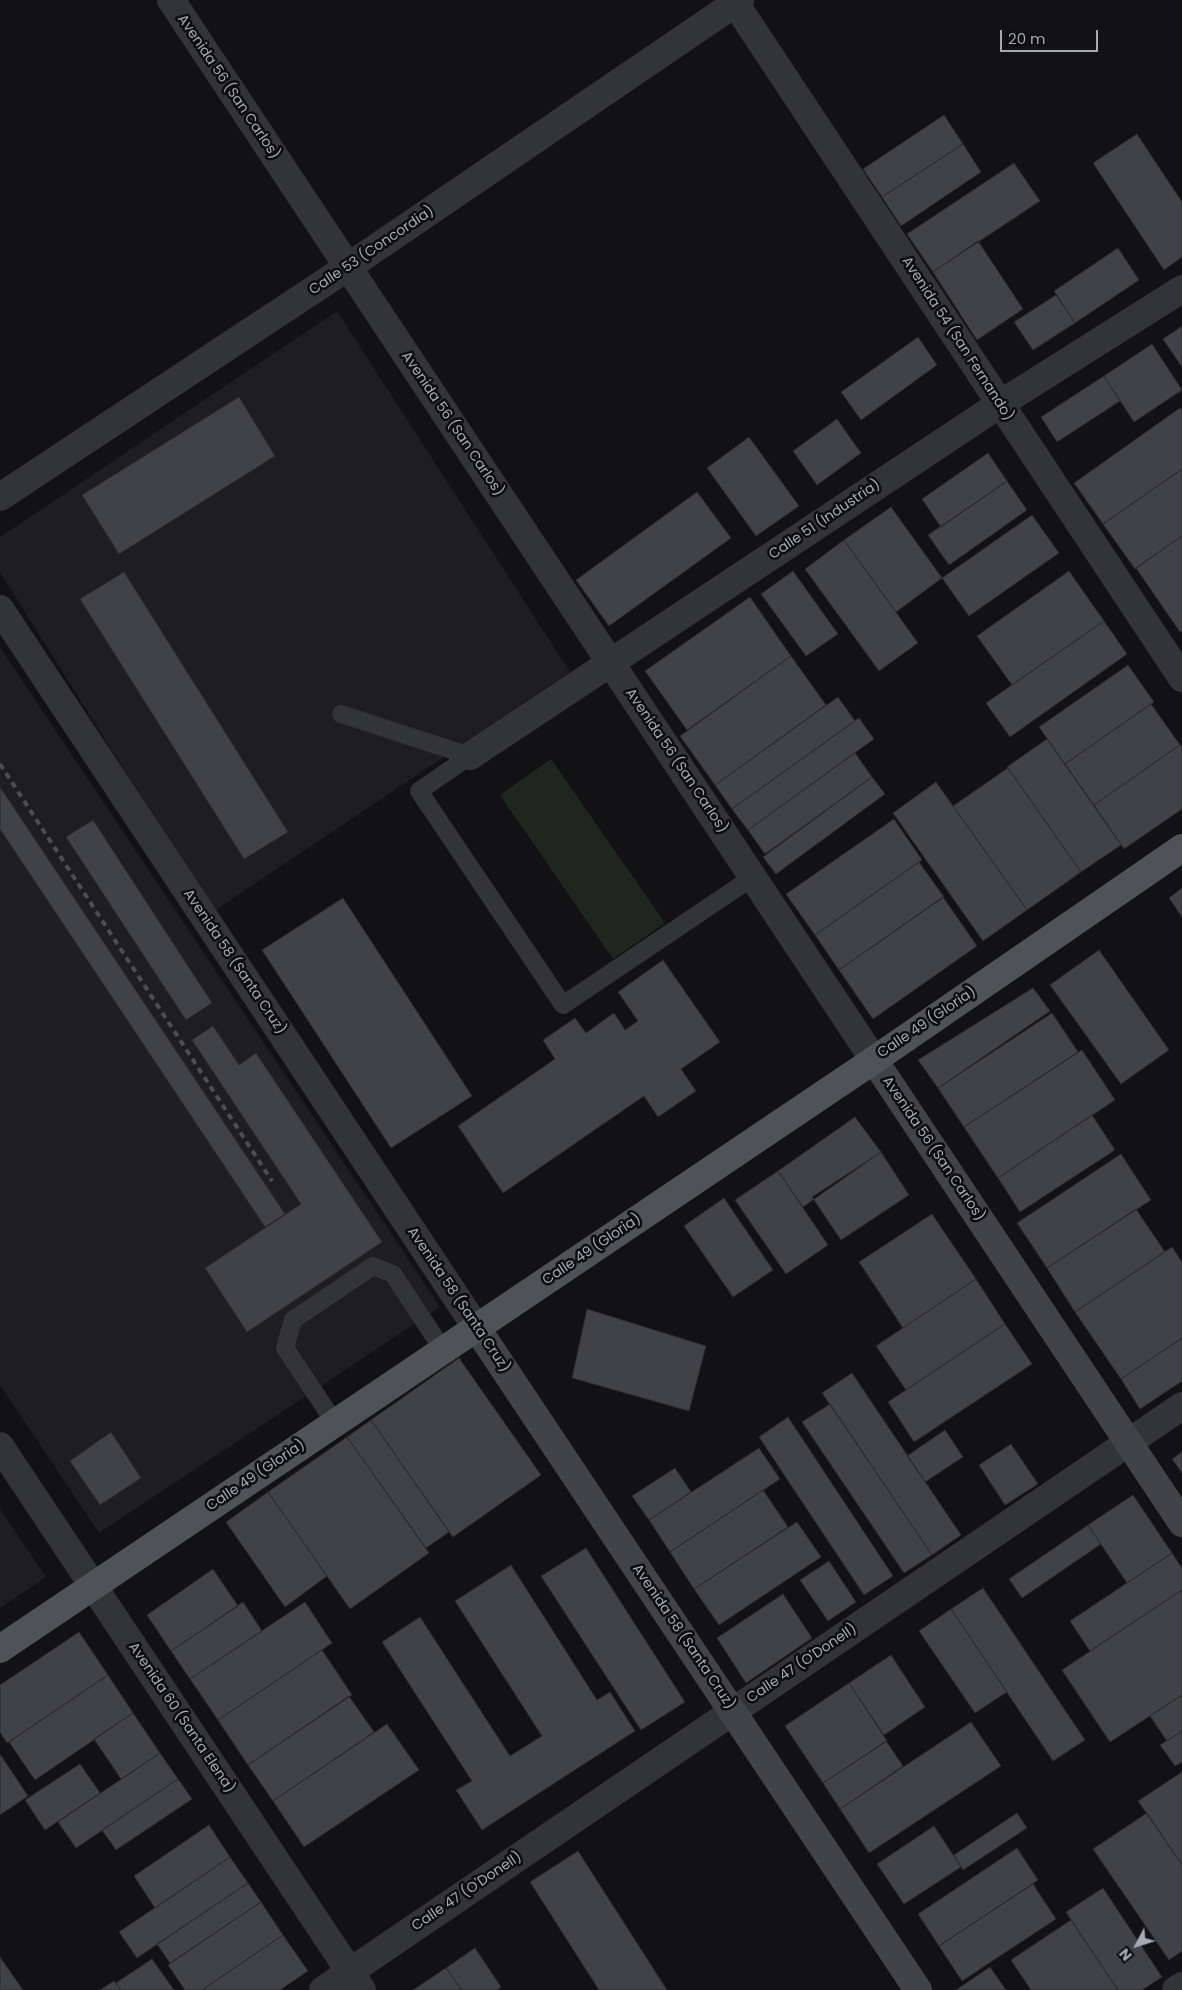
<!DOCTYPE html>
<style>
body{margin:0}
#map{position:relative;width:1182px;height:1990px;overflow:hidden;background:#121214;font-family:Poppins,sans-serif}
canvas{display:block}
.north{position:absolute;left:1112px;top:1920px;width:50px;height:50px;-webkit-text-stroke:4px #0d0d0f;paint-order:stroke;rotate:230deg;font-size:14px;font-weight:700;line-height:20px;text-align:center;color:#a4aab4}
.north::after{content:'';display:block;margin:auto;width:18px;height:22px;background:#a4aab4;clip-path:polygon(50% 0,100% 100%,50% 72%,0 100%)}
.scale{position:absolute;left:1000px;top:30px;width:98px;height:22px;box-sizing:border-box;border:2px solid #a4aab4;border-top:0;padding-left:6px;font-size:15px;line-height:18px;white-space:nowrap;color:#a4aab4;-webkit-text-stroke:4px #0d0d0f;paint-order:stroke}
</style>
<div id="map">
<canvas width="1182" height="1990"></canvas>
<div class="north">N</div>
<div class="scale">20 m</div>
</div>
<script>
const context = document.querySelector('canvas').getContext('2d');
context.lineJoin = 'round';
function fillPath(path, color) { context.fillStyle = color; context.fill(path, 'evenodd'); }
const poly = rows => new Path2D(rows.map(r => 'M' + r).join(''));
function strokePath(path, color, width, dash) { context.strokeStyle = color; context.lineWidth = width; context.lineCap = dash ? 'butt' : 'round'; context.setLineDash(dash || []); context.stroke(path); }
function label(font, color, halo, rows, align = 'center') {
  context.font = font + ' Poppins,sans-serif'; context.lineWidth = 5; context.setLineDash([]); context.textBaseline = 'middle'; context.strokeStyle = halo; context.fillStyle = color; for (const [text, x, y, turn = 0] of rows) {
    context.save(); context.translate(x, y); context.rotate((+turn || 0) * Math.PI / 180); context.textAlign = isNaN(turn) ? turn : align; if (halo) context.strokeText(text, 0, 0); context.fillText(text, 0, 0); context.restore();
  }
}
fillPath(poly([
 [337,311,570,672,213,912,0,572,0,537],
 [0,647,440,1307,99,1533,0,1385],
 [0,1509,46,1577,0,1608]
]), '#1e1e20');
fillPath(poly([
 [551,759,665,923,613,959,500,795]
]), '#1f261f');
const building = poly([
 [944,115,963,144,882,197,863,169,944,115],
 [1137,134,1182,202,1182,257,1164,270,1093,163,1137,134],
 [963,144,981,172,901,226,882,197,963,144],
 [1014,163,1040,201,933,272,907,234,1014,163],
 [978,241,1023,309,977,340,933,272,978,241],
 [1118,248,1139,280,1075,323,1054,291,1118,248],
 [1056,295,1075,323,1033,350,1014,322,1056,295],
 [1182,326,1182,367,1163,339,1182,326],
 [918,337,937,365,861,420,841,392,918,337],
 [1152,344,1182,390,1134,422,1104,376,1152,344],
 [1104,376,1120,401,1057,442,1041,417,1104,376],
 [239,397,275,456,119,554,82,495,239,397],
 [1180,408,1182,410,1182,469,1103,524,1074,483,1180,408],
 [837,419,861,453,817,485,793,451,837,419],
 [749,437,799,506,756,536,707,468,749,437],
 [988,453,1007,481,941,527,922,499,988,453],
 [1182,469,1182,536,1135,569,1103,524,1182,469],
 [1007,481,1027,510,949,565,928,535,1007,481],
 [697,492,731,538,609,626,576,580,697,492],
 [891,507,942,578,896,612,844,540,891,507],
 [1032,515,1059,553,969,616,942,578,1032,515],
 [1182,536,1182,631,1180,632,1136,568,1182,536],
 [844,540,918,643,879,671,805,569,844,540],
 [793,571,838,634,806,656,761,594,793,571],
 [1069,571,1104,621,1012,685,977,636,1069,571],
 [124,572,288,832,244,859,80,599,124,572],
 [750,597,791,656,687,730,645,671,750,597],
 [1104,621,1127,654,1010,737,986,703,1104,621],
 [791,656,826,705,715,785,680,736,791,656],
 [1128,665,1154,702,1065,764,1039,727,1128,665],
 [838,697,855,721,732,809,715,785,838,697],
 [1151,704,1180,745,1094,805,1065,764,1151,704],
 [859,718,874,739,748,830,732,809,859,718],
 [1047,739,1121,845,1081,872,1007,767,1047,739],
 [1180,745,1182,747,1182,809,1124,849,1094,805,1180,745],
 [855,753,872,777,765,854,748,830,855,753],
 [1008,768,1081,872,1027,910,953,806,1008,768],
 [872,777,885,794,776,874,763,857,872,777],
 [936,782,1027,910,983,941,893,813,936,782],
 [0,787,285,1214,265,1227,0,829,0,787],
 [894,819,922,860,815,935,786,894,894,819],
 [93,820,212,1003,186,1020,66,837,93,820],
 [919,862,944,897,839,970,815,935,919,862],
 [1182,888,1182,917,1169,898,1182,888],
 [943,897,977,946,873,1019,839,970,943,897],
 [343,898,472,1096,391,1148,262,950,343,898],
 [1099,950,1169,1050,1121,1084,1050,985,1099,950],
 [663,960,720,1042,681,1069,696,1091,658,1117,644,1096,503,1193,458,1126,555,1059,543,1040,575,1018,586,1033,614,1013,625,1030,638,1021,618,992,663,960],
 [1033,988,1050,1011,938,1088,918,1060,1033,988],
 [1052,1013,1078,1052,964,1127,938,1088,1052,1013],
 [213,1026,239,1065,256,1053,382,1242,247,1332,205,1268,301,1204,192,1040,213,1026],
 [1082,1050,1115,1100,998,1178,964,1127,1082,1050],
 [1092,1115,1115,1150,1020,1212,998,1178,1092,1115],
 [855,1117,881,1152,803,1207,778,1171,855,1117],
 [881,1152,909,1195,841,1240,812,1197,881,1152],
 [1121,1154,1151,1200,1047,1268,1017,1223,1121,1154],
 [778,1171,828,1245,786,1274,735,1200,778,1171],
 [724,1198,773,1270,733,1297,684,1226,724,1198],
 [1136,1209,1165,1252,1075,1312,1047,1268,1136,1209],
 [932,1214,976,1279,903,1328,859,1262,932,1214],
 [1172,1247,1182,1262,1182,1338,1121,1379,1075,1312,1172,1247],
 [976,1279,1005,1324,906,1390,876,1346,976,1279],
 [587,1309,706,1346,689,1411,572,1378,587,1309],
 [1005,1324,1032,1364,914,1442,888,1402,1005,1324],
 [1182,1338,1182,1381,1140,1409,1121,1379,1182,1338],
 [459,1358,541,1475,453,1537,371,1420,459,1358],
 [852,1373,961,1535,932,1555,822,1393,852,1373],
 [830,1404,932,1555,904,1573,802,1422,830,1404],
 [788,1417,893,1576,864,1595,759,1437,788,1417],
 [371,1420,449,1532,426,1548,347,1437,371,1420],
 [945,1430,963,1457,925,1482,907,1456,945,1430],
 [111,1432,141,1478,100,1505,70,1461,111,1432],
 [347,1437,429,1553,350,1609,268,1492,347,1437],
 [1011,1444,1038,1484,1005,1505,979,1465,1011,1444],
 [759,1448,780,1479,670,1552,649,1520,759,1448],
 [1182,1452,1182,1473,1172,1459,1182,1452],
 [675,1468,691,1492,649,1520,632,1496,675,1468],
 [763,1490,788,1527,694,1589,670,1552,763,1490],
 [268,1492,327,1576,285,1607,226,1522,268,1492],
 [1133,1495,1172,1553,1127,1583,1088,1525,1133,1495],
 [797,1522,821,1557,719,1625,694,1589,797,1522],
 [1088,1525,1101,1544,1022,1598,1009,1579,1088,1525],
 [586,1548,685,1702,641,1730,541,1576,586,1548],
 [1172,1553,1182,1568,1182,1590,1090,1651,1070,1621,1172,1553],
 [829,1561,856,1602,828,1621,800,1580,829,1561],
 [511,1565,597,1700,610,1692,635,1731,482,1830,456,1790,472,1781,382,1642,420,1617,510,1756,542,1736,455,1601,511,1565],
 [213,1569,238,1606,171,1651,147,1615,213,1569],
 [983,1588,1085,1740,1053,1761,951,1609,983,1588],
 [1182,1590,1182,1695,1110,1742,1062,1670,1182,1590],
 [783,1594,812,1638,746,1683,717,1638,783,1594],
 [243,1602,262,1631,190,1679,171,1651,243,1602],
 [305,1602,332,1643,218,1720,190,1679,305,1602],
 [951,1609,1007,1692,975,1713,919,1631,951,1609],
 [79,1632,108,1675,7,1743,0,1732,0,1685,79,1632],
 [322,1650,352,1695,248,1765,218,1720,322,1650],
 [891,1655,925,1707,884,1735,849,1683,891,1655],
 [108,1675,133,1713,35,1780,9,1742,108,1675],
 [849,1683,887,1741,823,1783,785,1726,849,1683],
 [1182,1695,1182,1731,1167,1741,1150,1716,1182,1695],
 [349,1696,374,1732,273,1801,248,1765,349,1696],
 [133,1713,160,1753,121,1779,94,1739,133,1713],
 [971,1722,1001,1766,869,1853,840,1809,971,1722],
 [387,1724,419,1770,304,1847,273,1801,387,1724],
 [1182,1731,1182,1762,1175,1766,1160,1745,1182,1731],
 [886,1741,903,1766,840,1809,823,1783,886,1741],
 [160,1753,178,1779,76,1848,58,1822,160,1753],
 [0,1754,28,1796,0,1815,0,1754],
 [80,1764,100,1793,45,1830,25,1800,80,1764],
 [1182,1772,1182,1865,1138,1801,1182,1772],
 [178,1779,192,1799,116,1850,102,1830,178,1779],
 [1017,1813,1027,1828,963,1870,954,1855,1017,1813],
 [1147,1813,1182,1865,1182,1951,1169,1960,1093,1849,1147,1813],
 [209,1825,230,1857,155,1908,134,1876,209,1825],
 [934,1826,961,1867,904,1904,877,1864,934,1826],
 [1017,1848,1038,1880,939,1946,918,1914,1017,1848],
 [578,1851,667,1990,599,1990,530,1882,578,1851],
 [230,1857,248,1883,137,1958,119,1932,230,1857],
 [248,1883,261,1902,170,1963,157,1944,248,1883],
 [1033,1884,1056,1919,962,1981,939,1946,1033,1884],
 [1103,1888,1162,1977,1142,1990,1118,1990,1066,1912,1103,1888],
 [261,1902,283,1935,202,1990,185,1990,168,1965,261,1902],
 [1071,1920,1118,1990,1031,1990,1011,1960,1071,1920],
 [283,1935,308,1971,280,1990,202,1990,283,1935],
 [475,1948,501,1987,497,1990,462,1990,446,1968,475,1948],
 [0,1957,23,1990,0,1990,0,1957],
 [152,1959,174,1990,121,1990,116,1983,152,1959],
 [990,1967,1006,1990,956,1990,990,1967],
 [446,1968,462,1990,413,1990,446,1968],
 [114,1981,121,1990,100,1990,114,1981]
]);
fillPath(building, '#414247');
strokePath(building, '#2c2c2f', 1);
strokePath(poly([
 [341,714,470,756],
 [470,756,419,791,563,1005,753,877],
 [335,1423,285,1348,293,1320,373,1266,393,1274,443,1350]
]), '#333438', 18);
strokePath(poly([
 [171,0,874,1060],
 [733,0,1182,678],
 [0,497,348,267,740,0],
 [470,756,1000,404,1182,289],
 [323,1990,1182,1406],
 [1176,1990,1182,1986]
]), '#333438', 28);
strokePath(poly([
 [0,609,476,1327],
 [0,1446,362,1990]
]), '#333438', 28);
strokePath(poly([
 [874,1060,1182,1523],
 [476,1327,918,1990]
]), '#414348', 28);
strokePath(poly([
 [0,1649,874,1060,1182,848]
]), '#4f5257', 28);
strokePath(poly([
 [0,764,272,1181]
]), '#4c4e53', 4, [6, 5]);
label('14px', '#a4aab4', '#0d0d0f', [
 ["Avenida 56 (San Carlos)",228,87,56],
 ["Calle 53 (Concordia)",372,251,-34],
 ["Avenida 54 (San Fernando)",957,339,57],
 ["Avenida 56 (San Carlos)",452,424,56],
 ["Calle 51 (Industria)",825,520,-34],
 ["Avenida 56 (San Carlos)",676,761,56],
 ["Avenida 58 (Santa Cruz)",234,962,56],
 ["Calle 49 (Gloria)",927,1023,-34],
 ["Avenida 56 (San Carlos)",933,1149,56],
 ["Calle 49 (Gloria)",592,1250,-34],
 ["Avenida 58 (Santa Cruz)",458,1300,56],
 ["Calle 49 (Gloria)",256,1476,-34],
 ["Avenida 58 (Santa Cruz)",683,1637,56],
 ["Calle 47 (O'Donell)",802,1664,-34],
 ["Avenida 60 (Santa Elena)",181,1718,56],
 ["Calle 47 (O'Donell)",467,1892,-34]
]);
</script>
